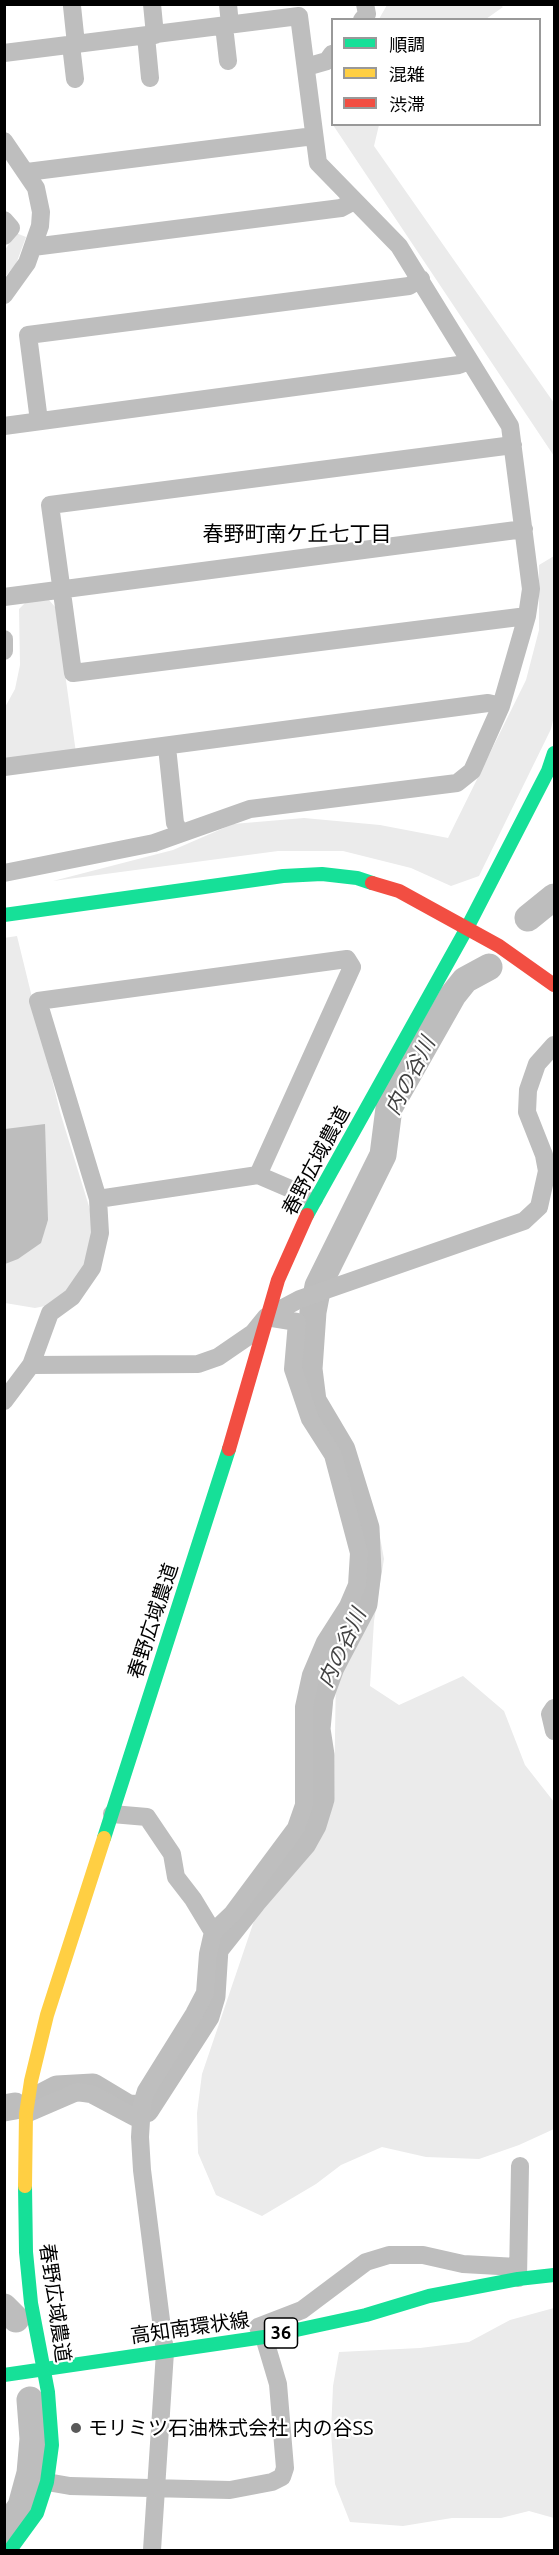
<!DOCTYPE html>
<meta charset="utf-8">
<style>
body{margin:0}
#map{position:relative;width:559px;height:2555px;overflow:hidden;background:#fff;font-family:Ubuntu,"Noto Sans JP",sans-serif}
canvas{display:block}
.frame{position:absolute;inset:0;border:6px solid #000;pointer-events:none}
.legend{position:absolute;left:331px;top:18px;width:210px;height:108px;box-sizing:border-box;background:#fff;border:2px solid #999;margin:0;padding:8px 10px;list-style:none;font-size:18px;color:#000}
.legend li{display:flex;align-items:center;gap:12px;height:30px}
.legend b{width:30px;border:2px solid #999}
</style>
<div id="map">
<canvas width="559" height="2555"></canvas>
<div class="frame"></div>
<ul class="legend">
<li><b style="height:8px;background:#16e098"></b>順調</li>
<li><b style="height:8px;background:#ffcf43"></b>混雑</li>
<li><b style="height:8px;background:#f24e42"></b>渋滞</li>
</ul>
</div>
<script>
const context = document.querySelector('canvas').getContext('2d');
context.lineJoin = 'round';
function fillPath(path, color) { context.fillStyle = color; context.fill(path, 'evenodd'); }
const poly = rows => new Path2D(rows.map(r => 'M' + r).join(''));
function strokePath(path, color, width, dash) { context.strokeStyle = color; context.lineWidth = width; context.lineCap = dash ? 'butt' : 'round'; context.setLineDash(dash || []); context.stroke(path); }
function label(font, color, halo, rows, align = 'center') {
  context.font = font + ' Ubuntu,"Noto Sans JP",sans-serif'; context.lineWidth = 4.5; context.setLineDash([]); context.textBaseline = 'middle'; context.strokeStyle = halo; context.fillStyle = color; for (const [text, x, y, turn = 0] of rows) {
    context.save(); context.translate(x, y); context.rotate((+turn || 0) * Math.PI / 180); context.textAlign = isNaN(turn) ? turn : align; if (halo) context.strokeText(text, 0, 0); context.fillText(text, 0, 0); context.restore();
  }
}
fillPath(poly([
 [499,4,503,7,486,19,379,19,387,5],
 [333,125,379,125,374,146,554,403,554,456],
 [16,233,26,237,16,264,5,277,5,250],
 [554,556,554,716,551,729,479,876,451,886,411,868,343,851,278,851,53,881,173,850,233,824,304,818,380,825,448,838,526,680,539,630,539,565],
 [49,600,56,608,76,753,5,761,4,709,15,689,20,665,19,609,26,602],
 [17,936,60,1112,95,1226,83,1274,55,1304,35,1308,5,1303,4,938],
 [376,1515,384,1559,374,1621,370,1686,399,1705,463,1676,504,1711,525,1765,554,1802,554,2129,519,2145,479,2159,426,2157,382,2147,341,2165,316,2184,262,2216,216,2195,198,2153,197,2113,202,2074,254,1921,268,1886,311,1847,334,1803,336,1669,351,1592,353,1525],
 [554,2308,554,2518,529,2511,501,2518,452,2518,403,2526,350,2522,335,2484,331,2433,333,2386,339,2352,420,2348,469,2342,510,2320]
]), '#ebebeb');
fillPath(poly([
 [45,1124,48,1220,41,1243,18,1259,5,1264,5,1129]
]), '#bdbdbd');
strokePath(poly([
 [528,918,554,897],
 [34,2101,57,2089,93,2087,128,2108,146,2109,206,2016,212,1996,215,1949,253,1901,303,1843,313,1825,321,1799,321,1755,317,1729,320,1697,331,1667,364,1604,368,1571,366,1528,342,1450,313,1401,309,1369,313,1312,318,1286,383,1155,389,1108,453,995,465,980,489,967],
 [4,2108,15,2106],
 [4,2307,16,2319],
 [4,2531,21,2506,30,2473,33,2439,30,2400]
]), '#bdbdbd', 27);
strokePath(poly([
 [152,4,155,35],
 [228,4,230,25],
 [72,6,76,44],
 [362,20,367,14,365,4],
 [224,26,228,61],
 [146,36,150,78],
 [71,45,75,79],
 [4,53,299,16,318,163,399,246,510,426,531,589,527,616,501,706,488,703,4,767],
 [306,67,327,61,332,54],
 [4,141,36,188,41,212,40,226,27,263,4,295],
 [27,172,314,136],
 [4,220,11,228,4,236],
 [33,247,341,208,354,201],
 [39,421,28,335,409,286,421,279],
 [4,426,459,365,469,361],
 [513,445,50,505,73,673,527,616],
 [4,597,524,529],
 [4,639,4,651],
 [167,747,175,823,180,832],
 [4,873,154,843,250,809,457,783,472,771,501,706],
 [98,1199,258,1175,314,1199],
 [31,1365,50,1313,72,1297,92,1268,100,1233,98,1199,38,1001,347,959,352,967,258,1175],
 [4,1401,31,1365,198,1364,218,1357,253,1333,266,1317,300,1299,524,1221,539,1207,547,1171,544,1155,527,1112,528,1090,537,1064,554,1045],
 [554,1708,550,1714,554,1731],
 [112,1814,147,1817,172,1854,176,1877,193,1899,213,1932],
 [26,2114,77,2092,91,2094,140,2120],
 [518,2278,520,2166],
 [47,2482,70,2486,230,2490,272,2482,282,2477,285,2468,278,2384,264,2337,258,2327,302,2310,366,2262,389,2255,423,2255,463,2264,517,2267],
 [152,2550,165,2352,142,2170,140,2137,142,2104,146,2091,194,2014,205,1993,208,1954,213,1932,232,1914,296,1828,304,1805,304,1707,311,1675,325,1642,348,1606,357,1585,359,1553,333,1455,310,1419,293,1369,297,1322,266,1317]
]), '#bebebe', 18);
strokePath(poly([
 [4,915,283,876,322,874,357,878,372,883],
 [307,1215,467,928,548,771,554,753],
 [104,1838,229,1449],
 [4,2375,264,2337,366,2315,429,2296,518,2279,554,2275],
 [10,2550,37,2513,47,2482,52,2445,48,2392,31,2303,26,2252,25,2186]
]), '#16e098', 14);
strokePath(poly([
 [25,2186,26,2114,31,2081,47,2015,104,1838]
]), '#ffcf43', 14);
strokePath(poly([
 [372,883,399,891,499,946,554,985],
 [229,1449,278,1280,307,1215]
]), '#f24e42', 14);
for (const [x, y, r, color] of [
 [76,2428,6,"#595959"]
]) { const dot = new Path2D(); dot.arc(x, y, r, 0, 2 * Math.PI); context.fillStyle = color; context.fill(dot); strokePath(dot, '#fff', 2); }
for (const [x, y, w] of [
 [281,2333,33]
]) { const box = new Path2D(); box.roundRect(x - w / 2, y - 15, w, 30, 4.5); context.fillStyle = '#fff'; context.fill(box); strokePath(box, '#000', 1.5); }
label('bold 18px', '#000', null, [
 ["36",281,2333]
]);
label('20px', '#000', '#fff', [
 ["春野広域農道",316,1161,-62],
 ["春野広域農道",153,1621,-72],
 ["春野広域農道",55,2303,82],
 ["高知南環状線",190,2328,-8]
]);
label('20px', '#000', '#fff', [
 ["モリミツ石油株式会社 内の谷SS",88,2428]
], 'left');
label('21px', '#000', '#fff', [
 ["春野町南ケ丘七丁目",297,534]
]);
label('italic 21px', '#424242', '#fff', [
 ["内の谷川",410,1076,-63],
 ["内の谷川",342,1648,-65]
]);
</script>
